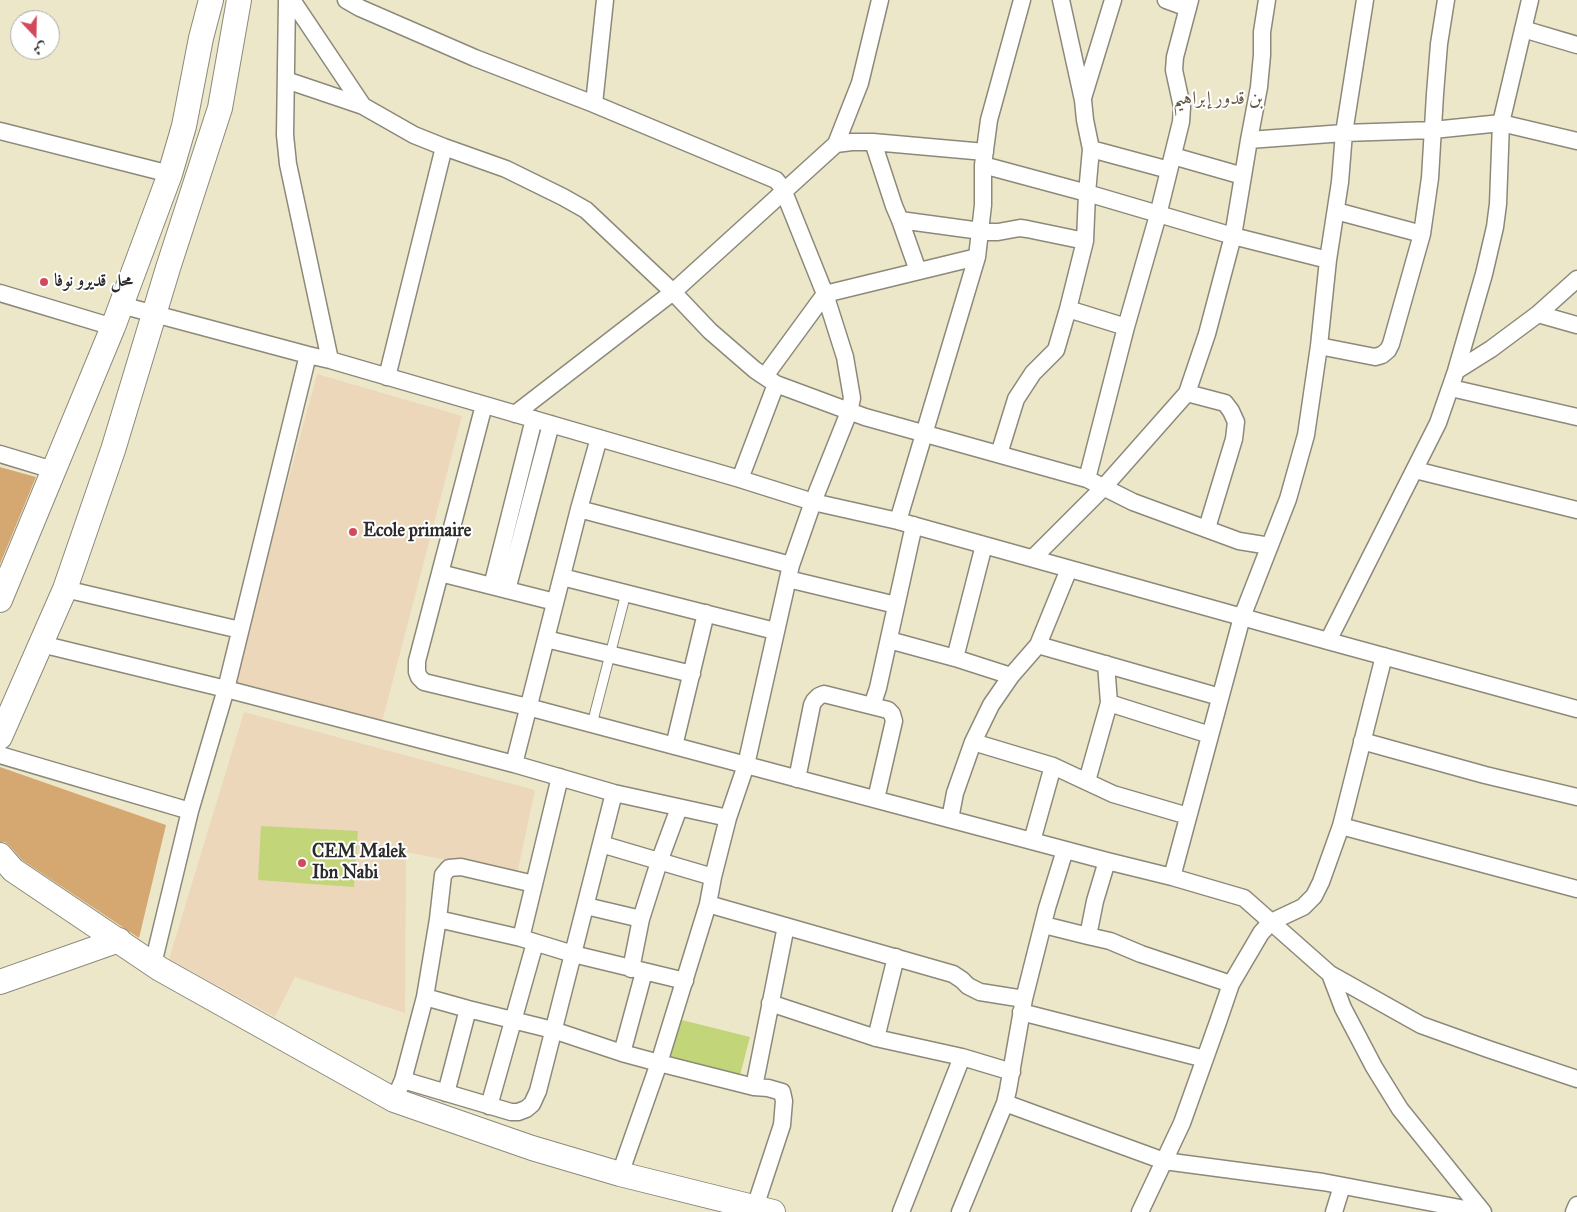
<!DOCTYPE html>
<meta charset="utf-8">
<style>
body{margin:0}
#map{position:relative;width:1577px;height:1212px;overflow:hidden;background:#ede7ca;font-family:"IM FELL Great Primer",Amiri,serif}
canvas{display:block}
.north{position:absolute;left:10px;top:10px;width:50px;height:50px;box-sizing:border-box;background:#fff;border:1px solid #aaa;border-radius:50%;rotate:159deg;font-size:14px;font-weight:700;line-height:20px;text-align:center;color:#2b2b2b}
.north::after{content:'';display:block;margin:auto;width:18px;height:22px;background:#d1495b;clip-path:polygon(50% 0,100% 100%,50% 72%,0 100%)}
</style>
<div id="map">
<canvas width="1577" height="1212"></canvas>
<div class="north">ش</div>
</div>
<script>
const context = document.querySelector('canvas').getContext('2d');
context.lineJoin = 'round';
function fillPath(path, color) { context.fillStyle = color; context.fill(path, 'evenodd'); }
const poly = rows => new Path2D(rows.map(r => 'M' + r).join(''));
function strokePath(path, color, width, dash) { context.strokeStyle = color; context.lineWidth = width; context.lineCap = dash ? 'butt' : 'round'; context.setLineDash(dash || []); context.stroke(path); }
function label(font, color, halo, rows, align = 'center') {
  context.font = font + ' "IM FELL Great Primer",Amiri,serif'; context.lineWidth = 4; context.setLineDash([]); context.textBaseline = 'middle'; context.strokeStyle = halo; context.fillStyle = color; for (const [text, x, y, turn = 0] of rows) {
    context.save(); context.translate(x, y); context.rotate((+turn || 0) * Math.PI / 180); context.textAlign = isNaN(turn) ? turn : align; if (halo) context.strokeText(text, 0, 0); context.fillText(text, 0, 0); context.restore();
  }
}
fillPath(poly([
 [317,374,462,416,381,726,232,687],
 [244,712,535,790,517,874,406,852,405,1013,295,977,275,1017,169,959]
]), '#edd7bb');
fillPath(poly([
 [261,826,358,831,354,887,258,880],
 [678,1019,750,1037,739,1079,669,1060]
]), '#c2d579');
fillPath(poly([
 [0,467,36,477,0,564],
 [0,767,166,825,139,938,22,860,10,846,5,842,0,842]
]), '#d5a871');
const lane = poly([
 [592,724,626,593]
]);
const street = poly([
 [287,0,285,135,288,164,330,360],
 [292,0,363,106,414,135,444,147,506,169,563,197,586,210,673,292,710,331,755,370,776,384,865,417,1087,479],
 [346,0,360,8,475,58,594,104,776,180,781,186,784,192,825,294,845,357,852,398,849,412,813,502,791,565,746,765,728,818,713,877,708,904,659,1063,620,1174],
 [1061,0,1083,100,1085,120,1091,149,1087,193,1085,241,1068,309,1126,327],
 [1166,0,1188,8],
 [1190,0,1175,57,1174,70,1182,107,1181,122,1158,215,1126,327,1087,479,1133,502,1239,541,1270,546],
 [1523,29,1577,45],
 [286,80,363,106],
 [1083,98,1113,0],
 [594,104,605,0],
 [0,131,170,174],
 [1249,140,1344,133,1433,130,1501,123,1577,141],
 [873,142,894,206,900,220,988,232,998,232,1020,228,1027,229,1085,241],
 [836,144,852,142,873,142,985,152],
 [1091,149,1169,170],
 [1173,156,1243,176],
 [983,165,1087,193,1233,236,1249,140,1259,87,1262,55,1262,32,1267,0],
 [1336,211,1422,234],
 [900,220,918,271],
 [0,293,113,327],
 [121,305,308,355,330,360,740,479,813,502,898,521,1328,641,1577,709],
 [1538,314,1577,325],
 [1319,346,1375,357,1382,355,1388,350,1391,344,1422,234,1430,178,1435,94,1439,44,1446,0],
 [1456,371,1491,349,1538,314,1577,279],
 [765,376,825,294,977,257],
 [387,377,444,147],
 [1451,388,1577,417],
 [1187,393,1225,403,1231,411,1236,422,1234,439,1207,528],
 [484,405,417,661,417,672,419,677,424,682,528,707,1107,861,1172,877,1244,898,1330,974,1421,1025,1488,1049,1577,1079],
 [515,414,673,292,836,144,860,83,880,0],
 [0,454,53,470],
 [999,454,1016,399,1033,373,1056,350,1068,309],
 [1415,470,1577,510],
 [740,479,776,384],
 [579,509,791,565],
 [898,521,977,257,983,205,983,165,989,120,1022,0],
 [1033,558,1103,488,1187,393,1207,334,1233,236,1328,260],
 [440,573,555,602],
 [562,577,775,631],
 [788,579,896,605],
 [492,586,534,419],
 [65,589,240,630],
 [507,590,551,424],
 [546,639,692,674],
 [889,640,955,658,1011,676],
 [1328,641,1438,423,1456,371,1484,274,1495,227,1498,204,1501,123,1530,0],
 [41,644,226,689,514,764,614,793,728,818],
 [1038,645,1220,697],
 [1384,656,1341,826,1577,889],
 [955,658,984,545],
 [1106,664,1109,703,1210,735],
 [872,706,888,710,892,714,894,721,876,799],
 [1362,741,1485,775,1577,797],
 [973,742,1053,766,1113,794,1188,816],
 [674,746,706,613],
 [0,755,190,811],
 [514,764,579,509,599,438],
 [797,779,812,705,814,701,819,696,824,694,872,706,878,688,914,525],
 [1087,781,1109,703],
 [950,819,955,793,973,742,991,705,1011,676,1038,645,1069,569],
 [1032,841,1053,766],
 [601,844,713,877],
 [1107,861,1095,901,1088,936,1110,941,1141,954,1231,984],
 [1172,877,1242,617,1288,499,1306,435,1319,346,1328,260,1340,182,1344,133,1365,0],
 [708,904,953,974,962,980,968,986,980,992,1024,999],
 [586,906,641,919],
 [438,919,443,875,449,868,461,867,534,884],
 [1044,925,1088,936],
 [521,938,560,777],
 [153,964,190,811,226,689,308,355],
 [631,969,641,919,659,862,679,808],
 [1330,974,1343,1008,1374,1067,1400,1109,1483,1212],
 [425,997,468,1009,553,1030,622,1053,659,1063,754,1087,768,1088,782,1092,784,1101,782,1125,755,1207],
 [770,1003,876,1038,962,1057,1012,1072],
 [1021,1012,1205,1059],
 [876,1038,896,957],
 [622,1053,644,972],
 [403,1080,511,1112,518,1112,526,1109,532,1104,538,1091,614,793],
 [754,1087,786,926],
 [399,1089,403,1080,425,997,438,919,521,938,573,954,685,981],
 [446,1093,468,1009],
 [1005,1103,1164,1161,1323,1182,1481,1212],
 [489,1106,535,943],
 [901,1212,962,1057],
 [960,1212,1005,1103,1008,1090,1024,999,1047,908,1065,850],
 [1140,1212,1182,1123,1218,1022,1231,984,1261,933,1271,922,1303,907,1314,896,1321,882,1341,826],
 [1334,1212,1342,1186],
 [1574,1212,1577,1205]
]);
const secondary = poly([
 [0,600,113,327,170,174,184,126,201,38,211,0],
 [0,737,65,589,113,450,168,268,220,108,239,0],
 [0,855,13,870,160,969,394,1100,532,1148,620,1174,773,1212],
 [0,982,119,940]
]);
strokePath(lane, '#8c897a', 11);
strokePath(street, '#8c897a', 19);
strokePath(secondary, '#8c897a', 26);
strokePath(lane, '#fff', 9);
strokePath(street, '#fff', 16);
strokePath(secondary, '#fff', 24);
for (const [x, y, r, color] of [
 [44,282,5,"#d1495b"],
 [353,532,5,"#d1495b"],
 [302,863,5,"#d1495b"]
]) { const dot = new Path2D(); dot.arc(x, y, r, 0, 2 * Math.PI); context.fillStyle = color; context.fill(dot); strokePath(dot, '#fff', 2); }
label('bold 18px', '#2b2b2b', '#fff', [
 ["محل قديرو نوفا",54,282],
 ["Ecole primaire",363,532],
 ["CEM Malek",312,853],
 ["Ibn Nabi",312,874]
], 'left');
label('19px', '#665744', '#fff', [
 ["بن قدور إبراهيم",1218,99]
]);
</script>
